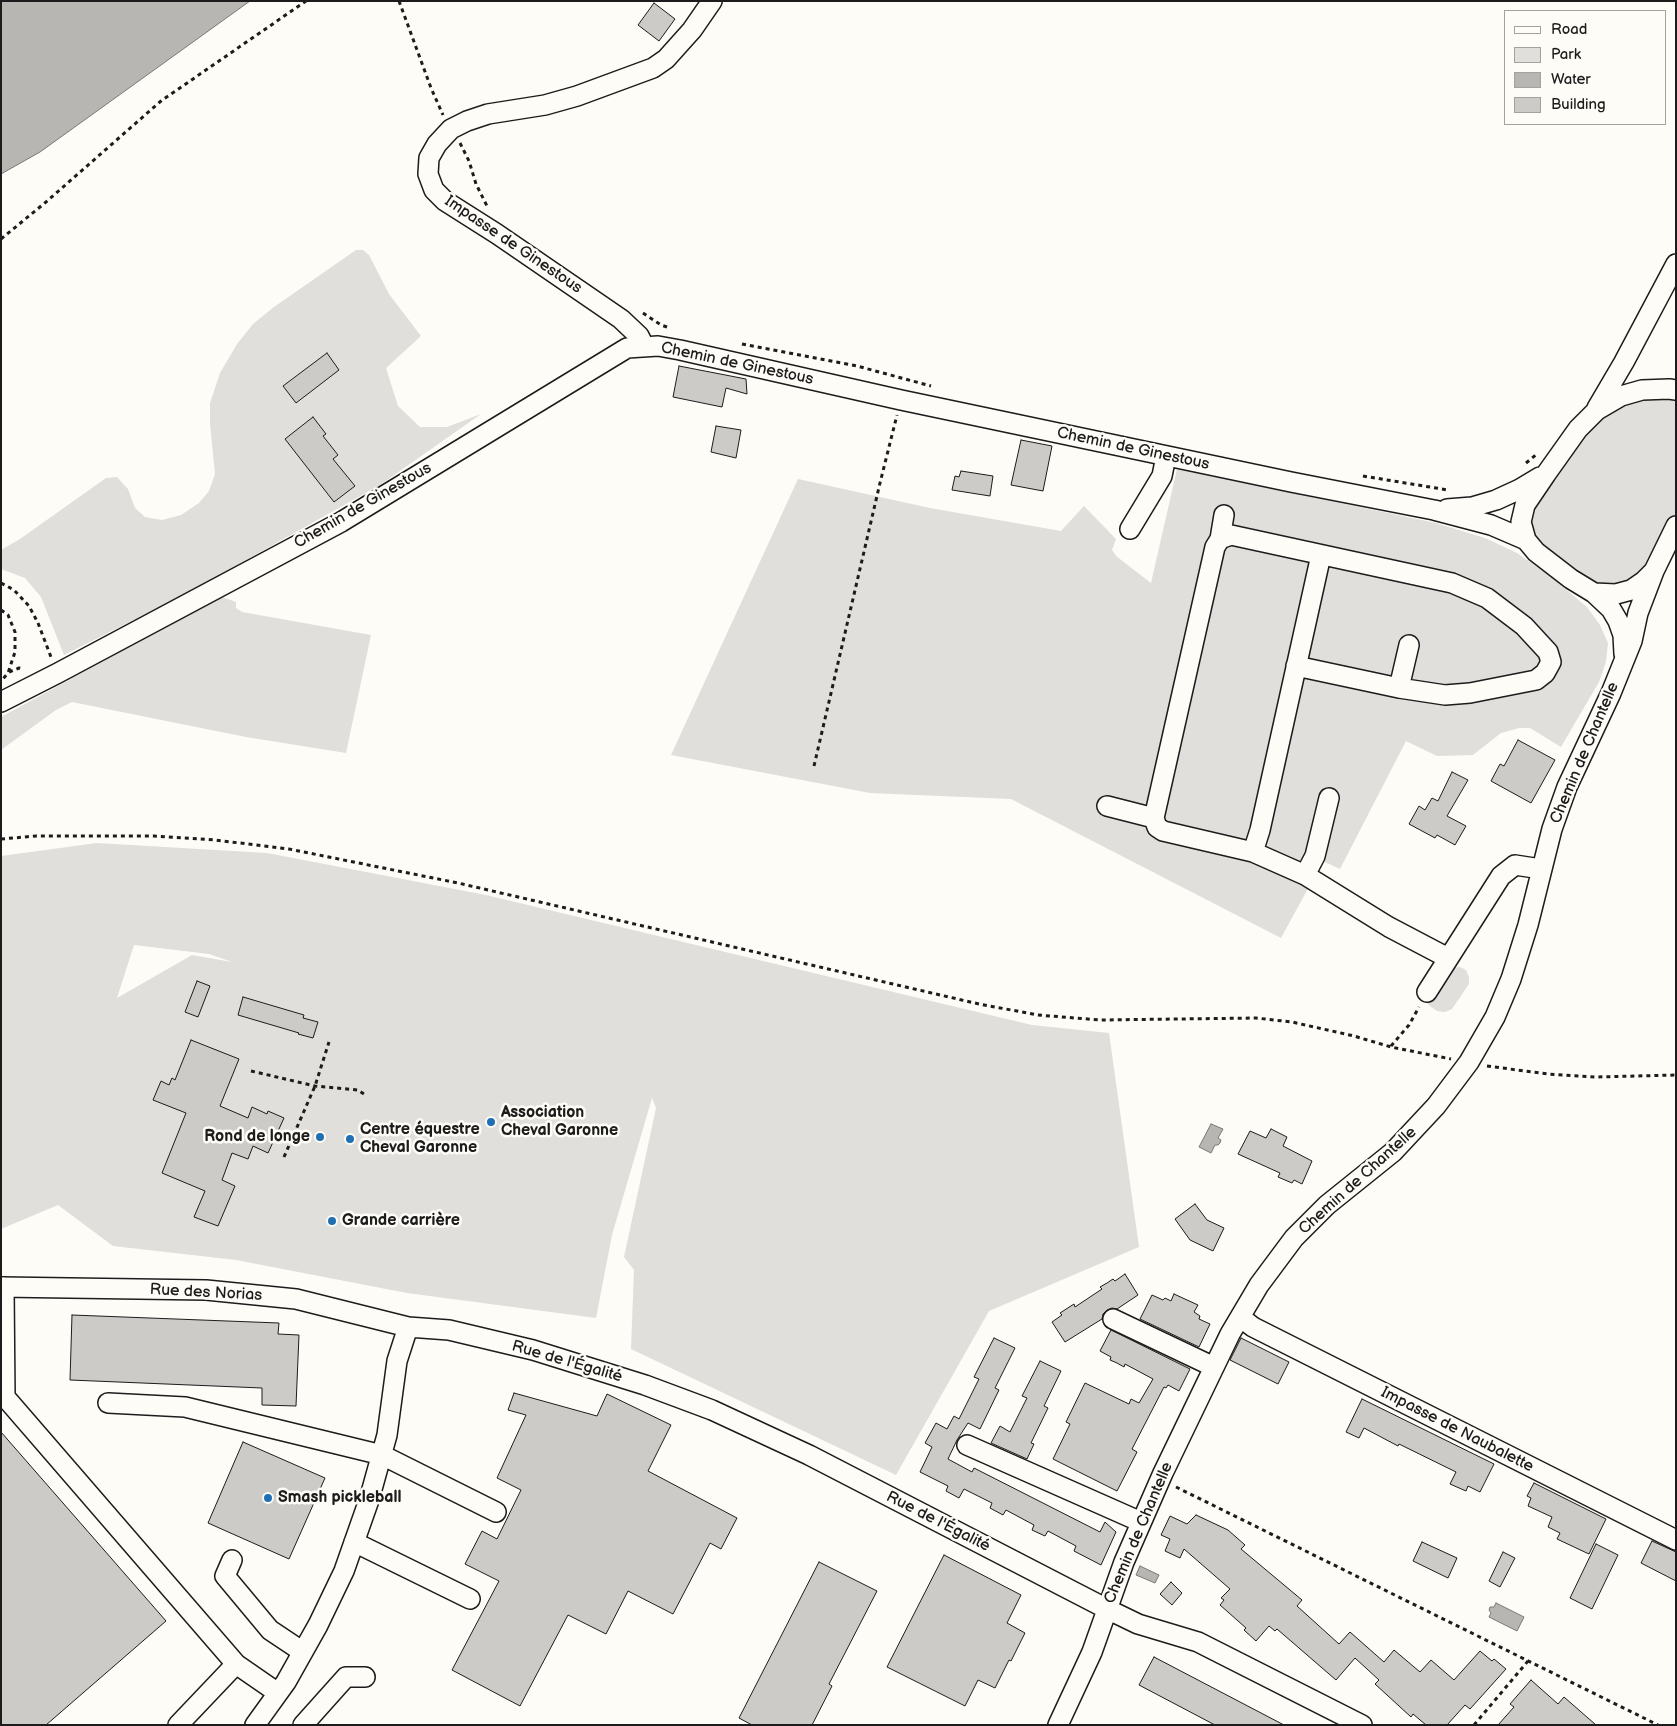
<!DOCTYPE html>
<meta charset="utf-8">
<style>
body{margin:0}
#map{position:relative;width:1677px;height:1726px;overflow:hidden;background:#fdfcf7;font-family:"Balsamiq Sans",sans-serif}
canvas{display:block}
.frame{position:absolute;inset:0;border:2px solid #1c1c1c;pointer-events:none}
.legend{position:absolute;left:1504px;top:10px;width:162px;height:115px;box-sizing:border-box;background:#fdfcf7;border:1px solid #a3a29f;margin:0;padding:6px 9px;list-style:none;font-size:15px;color:#1c1c1c}
.legend li{display:flex;align-items:center;gap:10px;height:25px}
.legend b{width:25px;border:1px solid #a3a29f}
</style>
<div id="map">
<canvas width="1677" height="1726"></canvas>
<div class="frame"></div>
<ul class="legend">
<li><b style="height:6px;background:#fdfcf7"></b>Road</li>
<li><b style="height:14px;background:#e0dfdb"></b>Park</li>
<li><b style="height:14px;background:#b7b6b2"></b>Water</li>
<li><b style="height:14px;background:#cccbc8"></b>Building</li>
</ul>
</div>
<script>
const context = document.querySelector('canvas').getContext('2d');
context.lineJoin = 'round';
function fillPath(path, color) { context.fillStyle = color; context.fill(path, 'evenodd'); }
const poly = rows => new Path2D(rows.map(r => 'M' + r).join(''));
function strokePath(path, color, width, dash) { context.strokeStyle = color; context.lineWidth = width; context.lineCap = dash ? 'butt' : 'round'; context.setLineDash(dash || []); context.stroke(path); }
function label(font, color, halo, rows, align = 'center') {
  context.font = font + ' "Balsamiq Sans",sans-serif'; context.lineWidth = 5; context.setLineDash([]); context.textBaseline = 'middle'; context.strokeStyle = halo; context.fillStyle = color; for (const [text, x, y, turn = 0] of rows) {
    context.save(); context.translate(x, y); context.rotate((+turn || 0) * Math.PI / 180); context.textAlign = isNaN(turn) ? turn : align; if (halo) context.strokeText(text, 0, 0); context.fillText(text, 0, 0); context.restore();
  }
}
fillPath(poly([
 [356,250,363,250,369,255,389,294,421,336,386,368,398,406,420,427,447,427,481,414,380,485,185,594,64,655,41,597,25,578,1,569,1,550,20,539,106,478,117,477,128,489,135,508,145,517,162,520,181,515,199,503,209,491,215,474,210,424,210,403,220,373,237,344,253,324,274,307],
 [1676,396,1676,514,1651,565,1641,576,1612,587,1586,582,1528,534,1529,512,1598,416,1629,400],
 [1177,469,1436,523,1485,538,1517,553,1551,577,1587,607,1600,625,1608,643,1606,662,1599,682,1561,747,1530,728,1519,728,1501,733,1473,755,1437,756,1406,741,1340,869,1323,861,1281,938,1011,799,870,793,671,755,798,479,930,508,1061,531,1084,506,1116,539,1112,550,1116,556,1151,583],
 [222,597,236,602,236,608,242,612,371,635,346,753,246,737,72,702,56,710,1,750,1,717],
 [97,843,267,853,486,895,1032,1025,1109,1033,1139,1247,989,1311,896,1475,631,1349,634,1270,624,1257,656,1108,652,1098,612,1235,596,1318,407,1293,236,1260,113,1246,58,1205,1,1229,1,856],
 [134,945,209,954,232,962,192,955,117,998],
 [1460,967,1466,970,1469,977,1469,984,1452,1009,1445,1012,1437,1011,1431,1007,1427,1003,1452,968]
]), '#e0dfdb');
const water = poly([
 [1,1,250,1,40,152,1,174,1,1],
 [1211,1124,1223,1129,1218,1138,1221,1140,1220,1143,1218,1145,1215,1145,1211,1153,1199,1147,1211,1124],
 [1140,1566,1159,1575,1155,1583,1136,1575,1140,1566],
 [1496,1603,1524,1617,1517,1631,1489,1617,1491,1613,1489,1610,1490,1607,1494,1607,1496,1603]
]);
fillPath(water, '#b7b6b2');
strokePath(water, '#797876', 1);
const building = poly([
 [654,3,675,19,659,41,638,25,654,3],
 [327,353,339,370,296,403,283,386,327,353],
 [679,366,746,379,747,394,726,388,722,407,673,397,679,366],
 [313,417,326,434,323,436,338,455,333,459,355,486,334,502,285,439,313,417],
 [716,426,741,430,736,458,711,452,716,426],
 [1021,440,1052,446,1043,491,1011,485,1021,440],
 [961,471,993,476,990,496,952,490,955,476,959,477,961,471],
 [1518,740,1555,760,1531,803,1491,781,1500,764,1504,766,1518,740],
 [1452,772,1468,780,1447,816,1466,826,1455,845,1437,835,1435,838,1409,824,1419,806,1425,810,1432,798,1438,801,1452,772],
 [197,981,210,986,198,1017,185,1012,197,981],
 [243,997,304,1015,303,1018,318,1022,313,1038,298,1034,299,1033,238,1015,243,997],
 [191,1040,239,1059,220,1106,248,1118,252,1107,267,1114,268,1111,284,1118,268,1153,253,1146,248,1159,232,1153,222,1180,235,1186,218,1226,194,1217,205,1191,162,1173,186,1113,153,1100,161,1081,169,1085,172,1078,175,1080,191,1040],
 [1271,1129,1287,1137,1283,1146,1312,1161,1302,1184,1294,1180,1292,1183,1278,1177,1280,1173,1238,1154,1250,1131,1266,1138,1271,1129],
 [1195,1204,1207,1220,1224,1228,1213,1251,1190,1240,1175,1219,1195,1204],
 [1125,1274,1138,1295,1117,1309,1112,1308,1107,1310,1103,1314,1102,1319,1065,1342,1052,1322,1062,1315,1060,1313,1074,1304,1075,1307,1102,1289,1100,1287,1107,1283,1113,1279,1115,1281,1125,1274],
 [1174,1294,1198,1305,1194,1312,1200,1316,1199,1319,1210,1324,1199,1347,1140,1319,1152,1295,1163,1300,1165,1298,1171,1301,1174,1294],
 [72,1315,279,1323,278,1334,299,1335,296,1406,262,1405,262,1388,70,1380,72,1315],
 [1111,1330,1190,1369,1179,1391,1168,1385,1166,1388,1164,1387,1132,1449,1137,1452,1117,1491,1053,1459,1070,1424,1066,1422,1085,1383,1129,1404,1131,1399,1139,1403,1153,1379,1125,1364,1124,1367,1117,1363,1110,1360,1111,1357,1100,1351,1111,1330],
 [994,1338,1015,1348,995,1388,999,1390,980,1429,968,1423,957,1440,948,1459,972,1472,974,1468,1100,1532,1105,1522,1116,1532,1101,1565,1074,1551,1076,1546,1048,1531,1045,1536,1032,1530,1034,1525,1006,1510,1003,1515,990,1508,992,1503,964,1489,959,1498,946,1491,948,1486,920,1472,932,1447,925,1443,936,1423,947,1429,954,1416,959,1419,979,1379,974,1377,994,1338],
 [1241,1338,1289,1362,1278,1384,1230,1360,1241,1338],
 [1040,1361,1061,1371,1044,1406,1048,1408,1031,1443,1034,1444,1027,1459,991,1443,1000,1426,1010,1432,1027,1398,1022,1396,1040,1361],
 [514,1393,597,1416,607,1394,671,1425,648,1471,737,1518,721,1549,710,1543,673,1614,628,1591,606,1634,568,1615,520,1706,452,1670,499,1581,465,1564,482,1531,497,1539,521,1490,497,1478,526,1415,508,1410,514,1393],
 [1362,1399,1494,1464,1480,1492,1468,1486,1466,1491,1450,1484,1456,1472,1399,1444,1398,1446,1364,1428,1359,1438,1346,1432,1362,1399],
 [1,1432,166,1621,46,1725,1,1725,1,1432],
 [243,1442,325,1478,289,1559,208,1523,243,1442],
 [1534,1483,1606,1519,1589,1554,1557,1539,1560,1533,1548,1527,1552,1517,1528,1506,1531,1498,1527,1496,1534,1483],
 [1196,1515,1228,1530,1245,1545,1241,1549,1302,1600,1297,1606,1339,1644,1350,1632,1384,1662,1394,1650,1420,1672,1431,1660,1454,1680,1480,1651,1492,1661,1494,1659,1506,1669,1470,1709,1465,1705,1447,1725,1426,1725,1413,1714,1411,1717,1375,1684,1379,1680,1355,1658,1336,1680,1277,1629,1275,1631,1269,1626,1256,1641,1244,1630,1246,1628,1220,1605,1224,1600,1221,1598,1230,1589,1184,1549,1180,1558,1165,1551,1170,1539,1161,1535,1170,1516,1187,1524,1196,1515],
 [1652,1541,1676,1552,1676,1581,1641,1563,1652,1541],
 [1422,1542,1457,1558,1448,1578,1413,1561,1422,1542],
 [1596,1544,1618,1555,1592,1609,1570,1598,1596,1544],
 [1503,1552,1515,1558,1500,1587,1489,1581,1503,1552],
 [944,1555,1021,1595,1007,1623,1025,1633,1011,1661,1009,1660,995,1688,978,1680,965,1706,887,1667,944,1555],
 [819,1562,877,1591,829,1684,832,1686,812,1725,752,1725,739,1718,819,1562],
 [1171,1582,1182,1593,1172,1605,1160,1594,1171,1582],
 [1154,1657,1284,1725,1215,1725,1139,1685,1154,1657],
 [1531,1680,1558,1704,1564,1697,1596,1725,1498,1725,1514,1707,1510,1704,1531,1680]
]);
fillPath(building, '#cccbc8');
strokePath(building, '#1c1c1c', 1);
const minor = poly([
 [644,346,639,336,621,319,497,234,445,201,434,190,428,174,429,158,437,144,451,129,467,121,488,114,545,105,577,96,653,68,666,59,692,30,712,1],
 [1676,390,1669,389,1642,390,1621,396,1597,410,1578,429,1546,474,1525,505,1521,522,1526,540,1536,552,1571,579,1594,593,1616,594,1631,590,1644,581,1654,571,1676,526],
 [1597,408,1624,362,1676,264],
 [1447,509,1472,507,1496,500,1520,489,1540,477],
 [1130,529,1162,476,1166,456],
 [1220,539,1224,515],
 [1594,593,1611,609,1618,621,1623,635,1624,654],
 [1296,666,1399,688,1445,695,1470,693,1536,680,1545,673,1551,662,1548,652,1524,626,1487,598,1452,583,1231,535,1220,539,1215,547,1154,818,1157,827,1163,831,1253,852,1305,875,1389,927,1448,958],
 [1399,688,1409,645],
 [1,702,58,673,341,522,627,348,658,346,680,350,901,400,1291,482,1434,510,1491,525,1526,540],
 [1107,806,1154,818],
 [1253,852,1260,830,1321,555],
 [1305,875,1315,856,1329,798],
 [1427,992,1501,876,1515,865,1541,869],
 [1,1287,206,1290,296,1299,408,1327],
 [4,1287,5,1397,236,1664,278,1693],
 [1240,1317,1253,1327,1676,1540],
 [1113,1319,1214,1367],
 [108,1403,185,1407,382,1455,496,1512],
 [967,1445,1141,1522],
 [354,1542,470,1599],
 [232,1560,225,1576,270,1630,303,1652],
 [178,1725,236,1664],
 [255,1725,286,1682,318,1625,344,1571,369,1500,387,1435,397,1361,408,1327,449,1330,533,1350,645,1385,712,1410,809,1455,1107,1609,1138,1624,1198,1642,1362,1725],
 [303,1725,346,1677,365,1677],
 [1058,1725,1092,1652,1124,1562,1163,1473,1230,1334,1259,1285,1294,1238,1327,1205,1393,1152,1436,1106,1469,1062,1495,1017,1511,979,1528,925,1552,829,1567,787,1611,693,1632,641,1638,613,1654,571]
]);
strokePath(minor, '#1c1c1c', 22);
strokePath(poly([
 [399,1,431,88,443,115],
 [460,143,469,161,476,184,487,206],
 [1,239,46,202,161,101,306,1],
 [643,313,661,325,670,328],
 [742,344,857,366,931,386],
 [1526,463,1537,454],
 [1363,476,1448,490],
 [1,583,14,590,29,606,38,623,51,657],
 [1,610,8,615,15,632,15,652,8,673,2,680],
 [9,672,19,668,24,669],
 [814,766,880,483,897,415],
 [1,839,36,836,154,836,215,840,289,849,458,883,979,1004,1038,1015,1100,1020,1256,1018,1292,1022,1354,1036,1391,1047,1451,1059],
 [1391,1046,1409,1025,1419,1007],
 [1487,1066,1548,1074,1596,1077,1676,1075],
 [251,1071,315,1086,358,1090,364,1094],
 [284,1157,315,1086,329,1042],
 [1176,1487,1658,1725],
 [1474,1725,1528,1661]
]), '#1c1c1c', 3, [4, 4]);
strokePath(minor, '#fdfcf7', 19);
for (const [x, y, r, color] of [
 [491,1122,5,"#1f6fb2"],
 [320,1137,5,"#1f6fb2"],
 [350,1139,5,"#1f6fb2"],
 [332,1221,5,"#1f6fb2"],
 [268,1498,5,"#1f6fb2"]
]) { const dot = new Path2D(); dot.arc(x, y, r, 0, 2 * Math.PI); context.fillStyle = color; context.fill(dot); strokePath(dot, '#fdfcf7', 2); }
label('16px', '#1c1c1c', '#fdfcf7', [
 ["Impasse de Ginestous",513,245,34],
 ["Chemin de Ginestous",737,364,12],
 ["Chemin de Ginestous",1133,449,12],
 ["Chemin de Ginestous",363,506,-30],
 ["Chemin de Chantelle",1585,753,-67],
 ["Chemin de Chantelle",1358,1181,-42],
 ["Rue des Norias",206,1293,3],
 ["Rue de l'Égalité",567,1362,16],
 ["Impasse de Naubalette",1457,1430,27],
 ["Rue de l'Égalité",938,1522,27],
 ["Chemin de Chantelle",1139,1533,-67]
]);
label('bold 16px', '#1c1c1c', '#fdfcf7', [
 ["Association",501,1113],
 ["Cheval Garonne",501,1131],
 ["Centre équestre",360,1130],
 ["Cheval Garonne",360,1148],
 ["Rond de longe",310,1137,"right"],
 ["Grande carrière",342,1221],
 ["Smash pickleball",278,1498]
], 'left');
</script>
